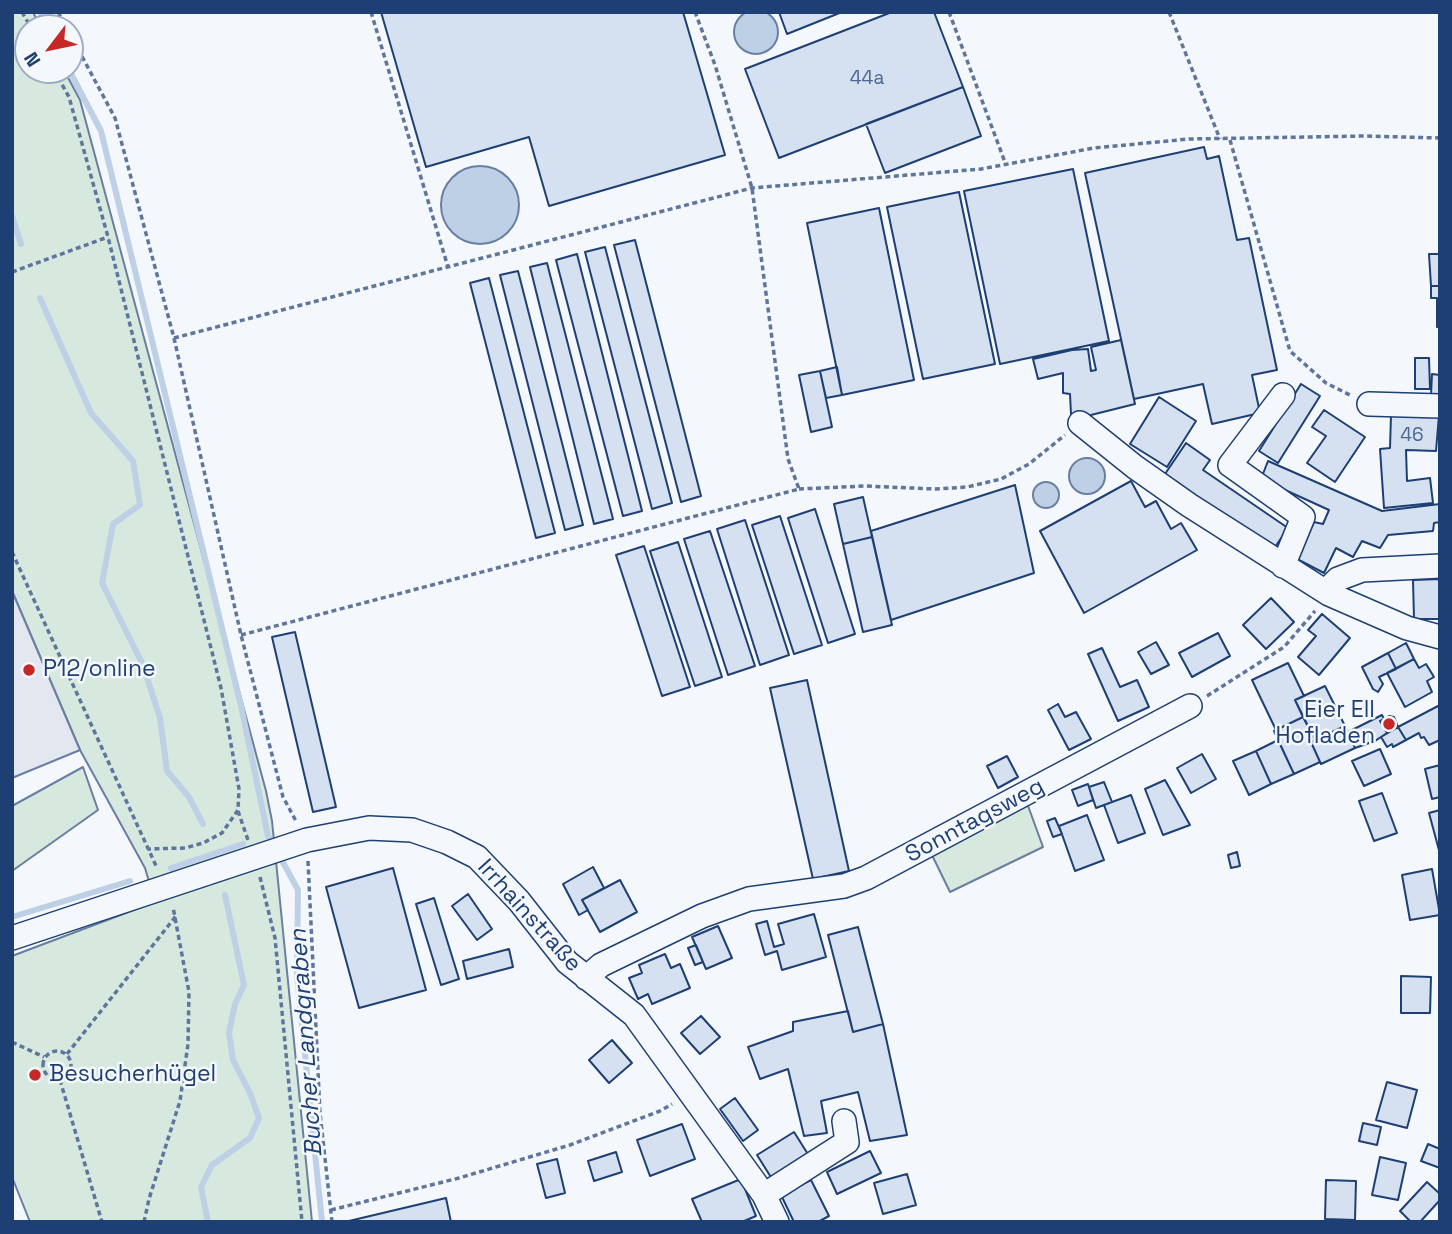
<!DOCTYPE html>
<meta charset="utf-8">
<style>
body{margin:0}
#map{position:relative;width:1452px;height:1234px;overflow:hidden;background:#f4f7fb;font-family:"Space Grotesk",sans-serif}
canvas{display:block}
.frame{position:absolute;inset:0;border:14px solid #1d3f73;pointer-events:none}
.north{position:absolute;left:14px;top:14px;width:70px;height:70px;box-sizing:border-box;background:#f4f7fb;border:2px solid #9eadc5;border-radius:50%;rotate:238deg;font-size:19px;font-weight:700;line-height:28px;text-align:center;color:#1d3f73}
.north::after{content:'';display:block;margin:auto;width:24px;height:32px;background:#c62828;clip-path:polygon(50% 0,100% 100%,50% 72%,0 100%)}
</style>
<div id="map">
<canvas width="1452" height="1234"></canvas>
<div class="frame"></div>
<div class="north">N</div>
</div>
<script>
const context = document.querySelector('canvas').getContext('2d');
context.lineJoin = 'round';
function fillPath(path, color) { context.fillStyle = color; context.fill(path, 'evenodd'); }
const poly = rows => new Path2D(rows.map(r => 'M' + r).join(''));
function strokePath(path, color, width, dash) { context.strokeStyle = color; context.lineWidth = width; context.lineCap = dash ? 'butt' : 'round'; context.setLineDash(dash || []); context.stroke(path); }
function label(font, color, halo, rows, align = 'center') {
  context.font = font + ' "Space Grotesk",sans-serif'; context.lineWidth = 5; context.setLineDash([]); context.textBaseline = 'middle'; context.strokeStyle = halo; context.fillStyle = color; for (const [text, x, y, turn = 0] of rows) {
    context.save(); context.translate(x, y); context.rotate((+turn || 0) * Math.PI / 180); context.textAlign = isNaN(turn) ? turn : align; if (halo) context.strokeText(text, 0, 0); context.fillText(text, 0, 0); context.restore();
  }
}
const green = poly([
 [12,12,33,12,41,28,28,28,28,70,64,70,80,100,266,791,272,821,312,1222,30,1222,12,1177,12,956,155,902,145,868,80,750,12,591,12,12],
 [83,767,98,810,12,871,12,806,83,767],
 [1027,803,1043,847,950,892,931,853,1027,803]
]);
fillPath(green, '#d7e8df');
strokePath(green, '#687fa3', 2);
const parking = poly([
 [12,591,80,750,12,778,12,591]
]);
fillPath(parking, '#e3e8f0');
strokePath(parking, '#687fa3', 2);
const water = poly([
 '734 32a22 22 0 1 1 44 0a22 22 0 1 1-44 0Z',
 '441 205a39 39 0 1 1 78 0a39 39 0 1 1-78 0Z',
 '1069 476a18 18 0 1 1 36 0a18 18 0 1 1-36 0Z',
 '1033 495a13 13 0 1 1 26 0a13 13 0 1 1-26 0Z'
]);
fillPath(water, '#bed0e5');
strokePath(water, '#687fa3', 2);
strokePath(poly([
 [40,12,48,28],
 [69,70,101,131,241,706,268,836,274,846],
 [12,216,21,244],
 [40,298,91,413,133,461,140,505,113,524,102,583,143,665,160,718,167,771,189,797,203,824],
 [279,855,298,890,297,975,322,1222],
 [171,868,243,844],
 [12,917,130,881],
 [208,1222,201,1187,212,1165,250,1138,259,1118,250,1093,233,1060,229,1033,235,1004,244,985,225,895]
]), '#bed0e5', 6);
const building = poly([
 [381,12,683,12,725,155,549,206,529,137,426,167,381,12],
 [779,12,842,12,787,34,779,12],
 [892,12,934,12,963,87,779,158,745,69,892,12],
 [963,87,981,136,885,173,866,124,963,87],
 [1204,147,1207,159,1219,156,1237,240,1249,238,1277,370,1252,375,1260,413,1212,424,1203,384,1134,399,1085,173,1204,147],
 [1073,169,1109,341,1000,364,964,191,1073,169],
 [959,192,995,364,923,379,887,207,959,192],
 [879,208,914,380,842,395,807,223,879,208],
 [635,240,701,496,681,502,614,245,635,240],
 [605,247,672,503,652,509,585,252,605,247],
 [577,254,642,511,623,516,556,260,577,254],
 [1429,254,1440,254,1440,286,1431,286,1429,254],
 [547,263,613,519,594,524,530,267,547,263],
 [518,271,583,525,565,530,500,275,518,271],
 [489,278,555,533,536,538,470,283,489,278],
 [1431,286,1440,286,1440,327,1437,327,1437,298,1431,298,1431,286],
 [1121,340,1135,404,1087,416,1071,414,1070,394,1063,393,1063,373,1038,379,1033,359,1072,350,1088,349,1091,371,1096,370,1091,347,1121,340],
 [1415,358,1429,358,1430,389,1415,389,1415,358],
 [837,367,842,395,826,398,820,371,837,367],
 [820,371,832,427,811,432,799,375,820,371],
 [1432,374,1440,375,1440,395,1431,395,1432,374],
 [1301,384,1320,396,1278,463,1259,451,1301,384],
 [1159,397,1196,421,1167,467,1130,444,1159,397],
 [1324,410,1365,437,1335,482,1307,463,1326,436,1312,427,1324,410],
 [1391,415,1439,415,1436,451,1406,450,1407,481,1430,478,1433,503,1384,508,1380,449,1390,448,1391,415],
 [1186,443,1210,460,1203,470,1288,528,1273,550,1165,474,1186,443],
 [1268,461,1382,511,1440,504,1440,522,1434,523,1433,531,1388,535,1380,548,1362,541,1353,557,1336,548,1324,573,1297,559,1314,522,1323,524,1329,510,1261,479,1268,461],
 [1131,481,1145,507,1156,501,1171,529,1181,523,1197,550,1084,613,1040,531,1131,481],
 [1015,485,1034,573,891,620,871,531,1015,485],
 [863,497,872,537,843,544,834,504,863,497],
 [815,509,855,634,828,643,788,518,815,509],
 [780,516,822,645,794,654,752,525,780,516],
 [745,520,789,655,760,665,717,529,745,520],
 [710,531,755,666,728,675,684,539,710,531],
 [872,537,892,625,863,632,843,544,872,537],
 [678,542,722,677,695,686,650,551,678,542],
 [644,546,690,687,662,696,616,555,644,546],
 [1440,579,1440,619,1414,619,1413,580,1440,579],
 [1271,598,1294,622,1266,649,1243,625,1271,598],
 [1322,614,1350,638,1319,675,1298,657,1316,636,1308,630,1322,614],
 [295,632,336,807,313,812,272,637,295,632],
 [1218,633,1230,656,1192,677,1179,653,1218,633],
 [1156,642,1169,665,1151,674,1138,652,1156,642],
 [1406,643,1414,659,1396,669,1388,653,1406,643],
 [1102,648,1120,687,1137,680,1149,707,1118,721,1088,654,1102,648],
 [1388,653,1396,669,1379,677,1383,684,1378,692,1373,689,1362,667,1388,653],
 [1414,659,1419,668,1426,664,1434,677,1427,681,1432,692,1405,707,1387,673,1414,659],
 [1288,663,1304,696,1295,700,1303,717,1276,730,1252,680,1288,663],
 [807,680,849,871,813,879,770,688,807,680],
 [1325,686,1345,726,1315,740,1295,700,1325,686],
 [1058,704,1065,717,1076,712,1091,739,1069,750,1048,710,1058,704],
 [1438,706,1440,710,1440,740,1429,745,1424,737,1421,738,1419,733,1406,740,1398,727,1438,706],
 [1382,715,1384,719,1380,721,1387,733,1375,741,1355,748,1348,732,1382,715],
 [1389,716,1394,717,1398,727,1387,733,1380,721,1389,716],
 [1303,717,1315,740,1311,742,1320,762,1294,774,1274,731,1303,717],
 [1345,726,1355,748,1321,764,1311,742,1345,726],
 [1398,727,1406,740,1393,747,1392,744,1387,747,1381,737,1398,727],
 [1278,740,1294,774,1271,784,1256,751,1278,740],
 [1380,749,1391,774,1364,786,1352,761,1380,749],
 [1256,751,1271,784,1249,795,1233,761,1256,751],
 [1202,754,1216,779,1191,793,1177,768,1202,754],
 [1007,756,1018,777,998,788,987,766,1007,756],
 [1440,765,1440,797,1432,799,1425,769,1440,765],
 [1165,780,1190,825,1163,835,1145,789,1165,780],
 [1104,782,1112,802,1096,808,1089,787,1104,782],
 [1088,784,1093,800,1078,806,1072,790,1088,784],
 [1382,793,1397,833,1374,841,1359,801,1382,793],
 [1131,795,1145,833,1118,843,1104,805,1131,795],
 [1440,810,1440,854,1429,813,1440,810],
 [1087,815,1104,860,1075,871,1059,826,1087,815],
 [1055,818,1062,834,1053,837,1047,821,1055,818],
 [1237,852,1240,866,1231,868,1228,855,1237,852],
 [593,867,604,888,582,900,588,910,579,915,563,884,593,867],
 [393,868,426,990,359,1008,326,887,393,868],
 [1432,869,1440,915,1410,920,1402,875,1432,869],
 [620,880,637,912,600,932,582,900,620,880],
 [468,894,492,929,477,940,452,906,468,894],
 [434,898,459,979,441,985,416,904,434,898],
 [814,914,826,957,782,970,777,951,765,955,756,924,767,921,774,947,784,944,778,924,814,914],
 [718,926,732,958,706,969,692,937,718,926],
 [858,927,883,1024,853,1032,828,935,858,927],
 [696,945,703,962,695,965,688,948,696,945],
 [509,949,513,967,467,979,463,961,509,949],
 [665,954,671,968,680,964,690,988,652,1004,648,994,638,999,629,978,642,973,639,965,665,954],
 [1401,976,1431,977,1430,1013,1401,1013,1401,976],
 [848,1011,853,1032,883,1024,907,1135,870,1141,858,1092,821,1101,827,1133,804,1136,788,1069,760,1079,748,1047,793,1031,793,1022,848,1011],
 [701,1016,720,1037,700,1054,681,1033,701,1016],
 [612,1040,632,1063,609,1083,589,1060,612,1040],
 [1387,1082,1417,1090,1407,1128,1376,1120,1387,1082],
 [735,1098,758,1130,743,1141,720,1109,735,1098],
 [1363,1123,1381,1127,1377,1145,1359,1141,1363,1123],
 [682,1124,695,1159,650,1176,637,1140,682,1124],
 [794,1132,811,1159,774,1182,757,1155,794,1132],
 [1428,1144,1440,1149,1440,1168,1421,1161,1428,1144],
 [870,1151,881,1173,837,1194,827,1172,870,1151],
 [616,1152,622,1172,594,1181,588,1161,616,1152],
 [1380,1157,1406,1163,1398,1200,1372,1195,1380,1157],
 [557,1159,565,1193,546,1198,537,1164,557,1159],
 [907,1174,916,1205,883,1214,874,1183,907,1174],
 [741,1179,756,1216,742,1222,702,1222,692,1199,741,1179],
 [811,1180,829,1216,818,1222,794,1222,781,1195,811,1180],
 [1326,1180,1356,1181,1355,1220,1325,1219,1326,1180],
 [1427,1182,1440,1194,1440,1200,1420,1222,1411,1222,1400,1211,1427,1182],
 [446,1198,451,1222,349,1222,349,1221,446,1198]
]);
fillPath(building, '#d5e0f0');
strokePath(building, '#1d3f73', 2);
const minor = poly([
 [1369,404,1440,406],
 [1080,423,1135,467,1189,505,1329,594,1407,628,1440,637],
 [1283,566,1303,517,1230,465,1283,395],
 [1326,591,1338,579,1362,570,1440,566],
 [12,938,307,840,369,828,412,830,447,842,477,857,519,901,567,962,634,1015,764,1195,777,1222],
 [586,978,601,965,702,916,749,899,844,886,866,878,1190,706],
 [764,1195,847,1142,844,1121]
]);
strokePath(minor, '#1d3f73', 26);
strokePath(poly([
 [22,12,31,28],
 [58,12,67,28],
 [371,12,448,267],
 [949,12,1006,165],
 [1169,12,1220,139],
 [70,34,115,118,174,338,241,635,283,797,296,821],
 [54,70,69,97,108,237,221,688,239,789,238,810,222,833,203,843,185,848,148,849],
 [1230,140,1290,351,1326,383,1350,395],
 [12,272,108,237],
 [174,338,752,188,981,169,1094,148,1189,139,1366,136,1440,138],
 [799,489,865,486,935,489,967,487,1001,479,1029,464,1065,435],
 [12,552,157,868],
 [241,635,799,489,788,459,752,188,715,65,695,12],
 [1207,696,1284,647,1315,611],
 [238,811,248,840],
 [308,861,320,1113,332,1222],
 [260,877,275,938,302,1222],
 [12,1042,44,1057],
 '43 1065a14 14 0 1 1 28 0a14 14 0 1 1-28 0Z',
 [67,1054,176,916],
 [60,1080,102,1222],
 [331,1210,459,1178,570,1145,660,1111,672,1104],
 [144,1222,149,1199,180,1101,188,1044,189,992,173,907]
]), '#5e769c', 3.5, [5, 3.5]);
strokePath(minor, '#f4f7fb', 23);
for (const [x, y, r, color] of [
 [29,670,7,"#c62828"],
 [1389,724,7,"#c62828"],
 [35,1075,7,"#c62828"]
]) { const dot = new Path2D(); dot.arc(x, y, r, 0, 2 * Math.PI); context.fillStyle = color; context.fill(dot); strokePath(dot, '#f4f7fb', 2.5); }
label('19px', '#4b6792', null, [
 ["44a",867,79],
 ["46",1412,436]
]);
label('23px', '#1d3f73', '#f4f7fb', [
 ["P12/online",43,670],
 ["Eier Ell",1375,711,"right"],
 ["Hofladen",1375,737,"right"],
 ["Besucherhügel",49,1075]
], 'left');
label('23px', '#1d3f73', '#f4f7fb', [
 ["Sonntagsweg",975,821,-28],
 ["Irrhainstraße",529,916,48]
]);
label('italic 24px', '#1d3f73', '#f4f7fb', [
 ["Bucher Landgraben",307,1043,-94]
]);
</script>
